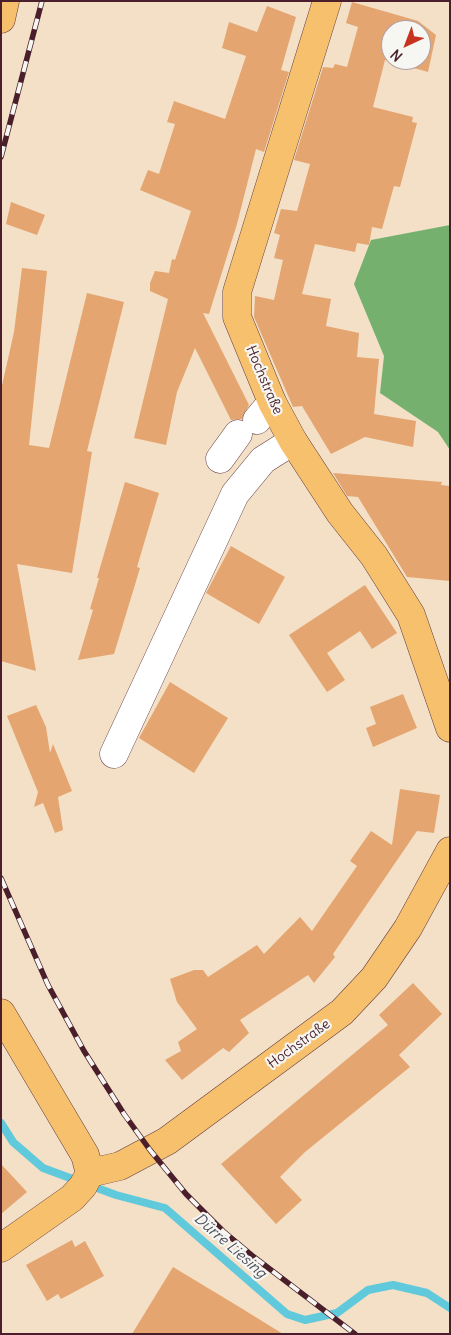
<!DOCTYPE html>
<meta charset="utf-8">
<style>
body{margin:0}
#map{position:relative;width:451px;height:1335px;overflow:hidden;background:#f3e0c6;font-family:Delius,sans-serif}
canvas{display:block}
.frame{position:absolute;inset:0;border:2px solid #4a1f2b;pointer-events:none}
.north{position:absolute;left:381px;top:20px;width:50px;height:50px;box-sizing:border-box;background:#f6f6f2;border:1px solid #b1a0a2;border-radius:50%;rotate:223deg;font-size:14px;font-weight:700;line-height:20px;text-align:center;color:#4a1f2b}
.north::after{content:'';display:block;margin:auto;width:18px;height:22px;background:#c8321e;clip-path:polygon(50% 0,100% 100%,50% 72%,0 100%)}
</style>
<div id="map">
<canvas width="451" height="1335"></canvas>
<div class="frame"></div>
<div class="north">N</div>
</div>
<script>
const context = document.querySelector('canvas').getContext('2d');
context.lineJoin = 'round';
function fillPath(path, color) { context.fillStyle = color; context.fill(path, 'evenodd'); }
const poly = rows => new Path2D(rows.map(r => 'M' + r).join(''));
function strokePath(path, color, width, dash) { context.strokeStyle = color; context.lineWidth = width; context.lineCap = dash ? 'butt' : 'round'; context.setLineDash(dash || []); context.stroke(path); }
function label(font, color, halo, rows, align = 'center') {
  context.font = font + ' Delius,sans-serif'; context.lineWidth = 4.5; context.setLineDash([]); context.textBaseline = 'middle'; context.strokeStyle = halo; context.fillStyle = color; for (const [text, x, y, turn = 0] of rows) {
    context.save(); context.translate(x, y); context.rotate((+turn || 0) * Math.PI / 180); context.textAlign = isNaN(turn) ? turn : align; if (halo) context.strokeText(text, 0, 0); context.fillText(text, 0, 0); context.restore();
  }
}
fillPath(poly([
 [450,225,450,450,438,432,380,393,384,356,354,284,371,240]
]), '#75b06e');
strokePath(poly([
 [1,1123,13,1142,43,1168,116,1195,165,1208,287,1314,305,1320,337,1313,368,1290,393,1285,427,1293,450,1308]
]), '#60c9db', 8);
fillPath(poly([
 [352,2,418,21,436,35,428,72,385,60,373,107,413,117,412,122,417,123,400,187,394,186,382,229,372,227,369,245,357,243,355,252,315,244,302,294,331,299,326,326,359,333,357,357,379,359,374,414,416,421,413,447,365,437,331,454,302,406,293,407,254,317,255,296,274,300,283,260,274,258,280,235,274,233,281,209,297,211,310,164,294,160,323,67,333,68,335,64,347,67,358,27,346,23],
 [391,30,421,30,421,60,391,60],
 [267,6,296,17,281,70,289,72,264,152,256,149,237,224,209,314,203,313,249,405,242,419,231,420,195,348,177,392,166,445,134,438,168,299,150,291,150,283,155,271,169,273,172,259,175,260,191,211,140,190,148,170,159,174,175,124,167,122,174,101,225,119,246,56,222,48,229,22,257,32],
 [11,202,45,215,37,235,6,224],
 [22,268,47,271,29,445,49,448,87,293,124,302,87,451,92,452,72,573,17,564,36,671,1,661,1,390,14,332],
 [333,473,442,482,441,485,450,486,450,581,407,577,358,497,347,496],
 [125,482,159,493,137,567,140,568,114,654,78,660,93,610,90,609,99,578,97,578],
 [231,546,285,577,259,624,206,593],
 [365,585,397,633,372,649,360,631,327,653,345,680,327,692,289,635],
 [170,682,228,718,194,773,139,738],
 [403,694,417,728,373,747,366,728,376,724,370,707],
 [36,705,46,727,50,753,53,744,72,791,58,797,63,830,55,833,43,803,34,807,38,792,7,716],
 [400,789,440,795,434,833,417,831,333,954,335,957,314,983,308,975,240,1020,249,1033,229,1052,223,1048,182,1080,165,1060,181,1051,178,1042,197,1029,177,1002,170,979,194,970,203,970,208,977,257,945,264,954,300,917,312,931,357,866,350,861,371,831,392,845],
 [413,983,442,1014,399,1055,410,1067,305,1152,280,1177,302,1200,276,1224,221,1164,388,1025,379,1015],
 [1,1164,27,1192,1,1214],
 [72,1240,75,1247,85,1241,104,1276,61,1299,58,1294,47,1301,26,1265],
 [173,1267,241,1308,283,1334,132,1334]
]), '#e4a571');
const minor = poly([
 [257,420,272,402],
 [220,459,238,434],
 [114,754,235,494,263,460,293,441]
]);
const major = poly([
 [327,1,237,292,237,317,272,402,293,441,340,513,374,556,411,615,450,728],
 [1,19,5,1],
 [1,1013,85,1155,90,1173],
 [90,1173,120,1166,167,1141,342,1012,374,978,408,928,450,851],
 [1,1248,72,1198,83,1186,90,1173]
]);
strokePath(minor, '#633c42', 29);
strokePath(major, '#633c42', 29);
strokePath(minor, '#fff', 28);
strokePath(major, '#f7c06c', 28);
const rail = poly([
 [1,157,42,1],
 [1,878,48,985,84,1051,124,1114,150,1150,186,1194,223,1231,254,1257,355,1334]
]);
strokePath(rail, '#4a1f2b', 5.5);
strokePath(rail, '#f6f6f2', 4, [11]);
label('14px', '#4a1f2b', '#f6f6f2', [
 ["Hochstraße",264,380,67],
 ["Hochstraße",299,1044,-36]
]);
label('italic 15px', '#515260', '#f6f6f2', [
 ["Dürre Liesing",230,1246,41]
]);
</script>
